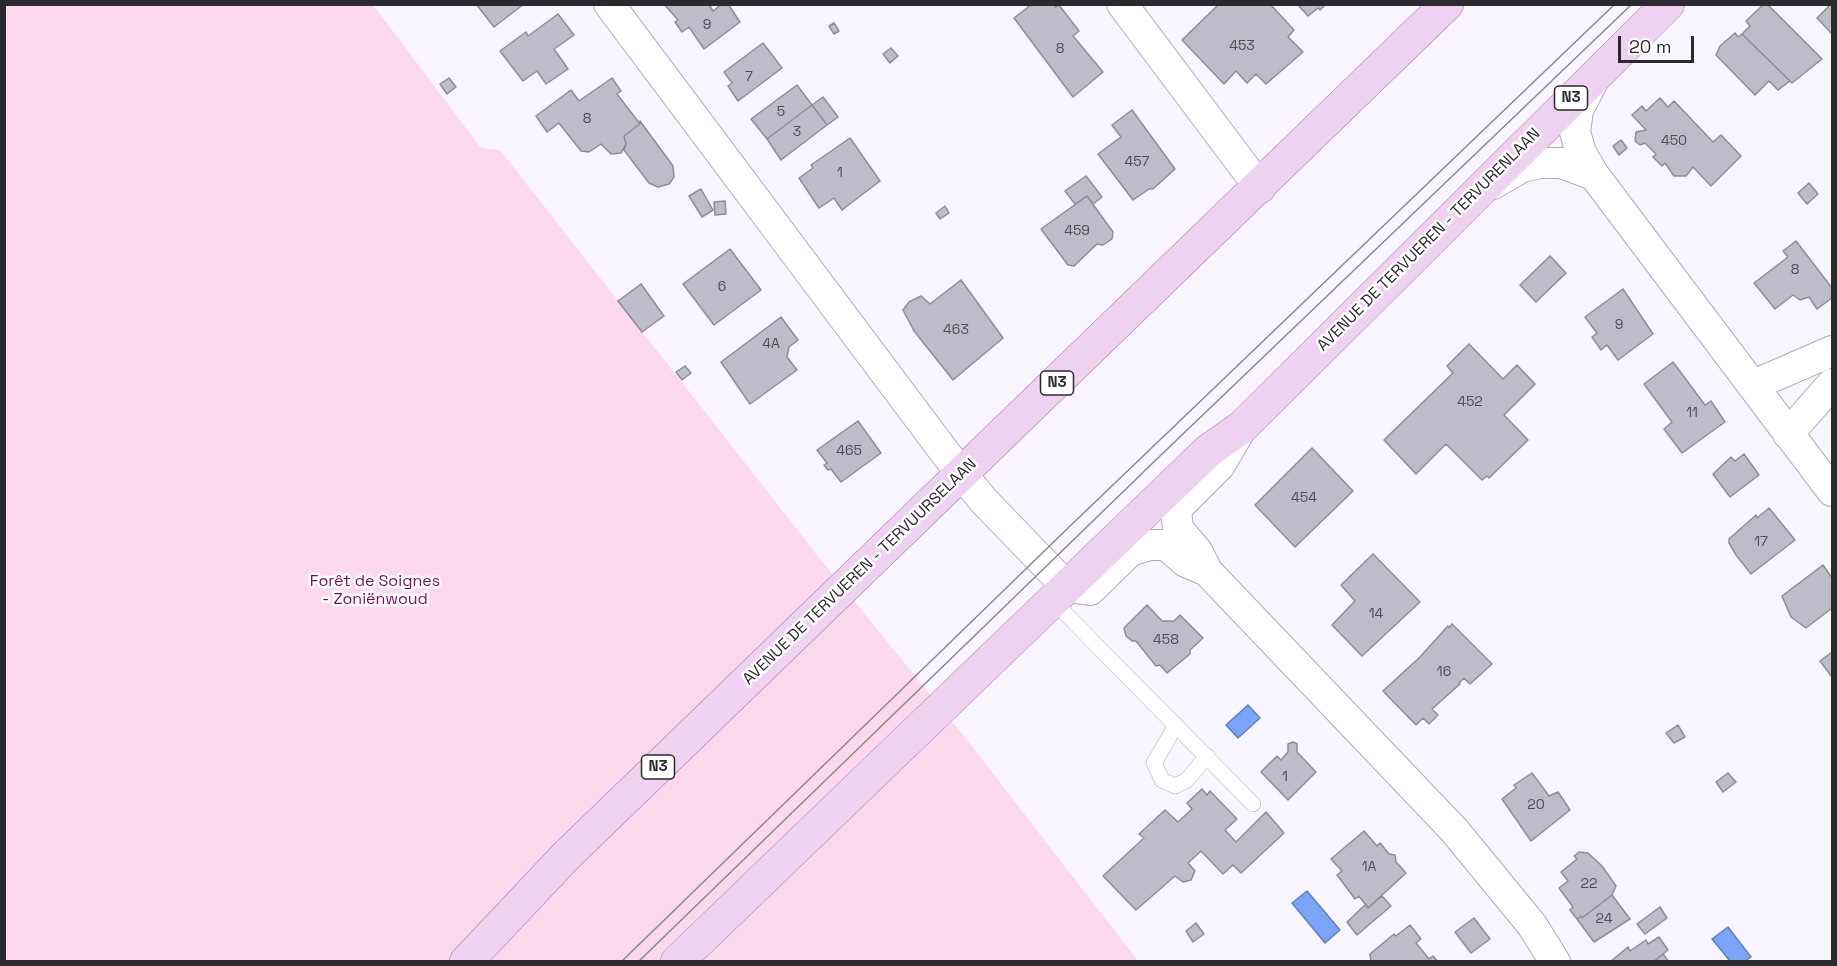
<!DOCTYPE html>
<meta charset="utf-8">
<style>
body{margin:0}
#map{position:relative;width:1837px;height:966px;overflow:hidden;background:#f8f5ff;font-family:"Space Grotesk",sans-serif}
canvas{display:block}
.frame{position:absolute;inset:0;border:6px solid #2b292e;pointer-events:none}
.scale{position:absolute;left:1618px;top:36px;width:76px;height:27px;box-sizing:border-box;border:3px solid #2b292e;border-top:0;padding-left:8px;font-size:18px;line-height:21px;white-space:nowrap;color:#2b292e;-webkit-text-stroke:4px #fff;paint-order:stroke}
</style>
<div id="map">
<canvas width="1837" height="966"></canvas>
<div class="frame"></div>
<div class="scale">20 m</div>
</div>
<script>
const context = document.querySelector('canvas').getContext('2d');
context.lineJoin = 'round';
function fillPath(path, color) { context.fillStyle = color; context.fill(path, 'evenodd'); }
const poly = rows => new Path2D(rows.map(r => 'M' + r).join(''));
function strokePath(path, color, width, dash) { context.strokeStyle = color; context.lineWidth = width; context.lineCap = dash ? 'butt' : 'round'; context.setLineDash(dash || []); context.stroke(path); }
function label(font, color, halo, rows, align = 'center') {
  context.font = font + ' "Space Grotesk",sans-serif'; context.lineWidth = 5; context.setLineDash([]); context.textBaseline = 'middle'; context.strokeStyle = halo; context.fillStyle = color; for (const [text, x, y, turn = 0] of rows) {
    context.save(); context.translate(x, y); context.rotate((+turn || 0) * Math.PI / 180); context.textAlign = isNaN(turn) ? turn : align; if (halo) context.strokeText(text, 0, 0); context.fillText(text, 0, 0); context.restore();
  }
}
fillPath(poly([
 [5,4,373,5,481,148,500,150,824,564,967,740,1138,961,5,962]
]), '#fcd8ed');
const water = poly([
 [1248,705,1260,718,1238,738,1226,725,1248,705],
 [1307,891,1340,930,1325,943,1292,903,1307,891],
 [1728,927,1751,957,1745,961,1730,961,1712,939,1728,927]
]);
fillPath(water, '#7aa4f6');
strokePath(water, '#627fba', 1.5);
const building = poly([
 [476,4,524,4,494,27,476,4],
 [664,4,712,4,710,6,713,11,722,4,728,4,740,22,704,49,689,27,682,32,675,22,678,20,664,4],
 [1032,4,1054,4,1055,7,1059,5,1079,31,1073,36,1103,72,1073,97,1014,18,1032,4],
 [1219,4,1270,4,1294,30,1288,37,1303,52,1266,84,1256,74,1247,83,1236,71,1224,84,1182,40,1219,4],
 [1297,4,1326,4,1320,10,1318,8,1308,16,1297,4],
 [1764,4,1767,4,1822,59,1792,83,1742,34,1750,26,1746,21,1764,4],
 [1831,4,1832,4,1832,34,1817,18,1831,4],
 [558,14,574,35,554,49,568,69,546,84,537,71,523,81,500,51,526,32,528,36,558,14],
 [834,23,839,31,834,34,829,26,834,23],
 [1735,33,1738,37,1742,34,1790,81,1778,90,1769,81,1755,95,1716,55,1720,46,1735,33],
 [763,43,782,68,738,101,728,86,732,83,724,72,763,43],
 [891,48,898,56,890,63,883,54,891,48],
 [449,78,456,87,447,94,440,84,449,78],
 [612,78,621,91,617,94,640,124,624,136,626,144,621,153,611,154,601,144,589,152,581,151,559,123,547,132,536,116,571,90,579,101,612,78],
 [797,85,812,105,767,139,751,119,797,85],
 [823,97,838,117,827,125,812,105,823,97],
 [1660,98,1668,107,1674,101,1713,142,1721,135,1741,156,1711,186,1693,167,1686,176,1674,176,1665,163,1662,166,1653,157,1656,154,1645,143,1640,145,1635,141,1636,132,1646,130,1632,115,1642,106,1646,111,1660,98],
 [812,105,827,125,781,160,767,139,812,105],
 [1132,110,1175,169,1153,189,1149,189,1133,200,1098,154,1121,137,1112,125,1132,110],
 [640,121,673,166,674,177,669,184,658,187,649,183,624,150,626,144,624,136,640,124,640,121],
 [850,138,880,181,842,210,834,198,819,208,799,178,813,168,811,165,850,138],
 [1621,140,1627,148,1619,155,1613,146,1621,140],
 [1086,176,1102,197,1093,204,1087,196,1075,204,1065,191,1086,176],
 [1809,183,1818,194,1807,204,1798,193,1809,183],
 [701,189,713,210,702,217,689,196,701,189],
 [1087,196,1113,232,1112,239,1103,245,1097,244,1074,266,1068,265,1041,229,1087,196],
 [725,201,726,214,715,215,714,202,725,201],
 [945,206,949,213,940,219,936,213,945,206],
 [1796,241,1832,288,1832,298,1817,309,1809,297,1800,300,1793,295,1775,309,1754,283,1788,257,1783,251,1796,241],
 [730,249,761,290,714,325,683,284,730,249],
 [1550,256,1566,273,1536,302,1520,285,1550,256],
 [961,280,1003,338,953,380,914,331,903,310,909,302,921,296,930,304,961,280],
 [641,284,664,316,642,332,618,301,641,284],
 [1623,289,1653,334,1618,360,1607,345,1601,350,1592,337,1597,333,1585,317,1623,289],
 [781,317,798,340,789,347,787,357,797,370,750,404,721,362,781,317],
 [1469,344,1503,379,1517,365,1535,384,1504,415,1528,440,1489,478,1487,476,1482,480,1446,444,1416,474,1384,440,1453,373,1447,366,1469,344],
 [1673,362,1705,405,1711,401,1725,422,1682,453,1664,429,1672,422,1644,384,1673,362],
 [685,366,691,373,682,380,676,372,685,366],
 [858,421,881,453,841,482,831,469,828,470,824,465,827,463,817,450,858,421],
 [1312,448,1353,491,1295,547,1255,505,1312,448],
 [1744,454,1759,475,1730,497,1713,474,1731,457,1735,461,1744,454],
 [1769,508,1795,540,1751,574,1736,555,1729,543,1729,539,1756,515,1757,518,1769,508],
 [1373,554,1420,602,1362,656,1332,625,1355,601,1341,585,1373,554],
 [1823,565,1832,578,1832,608,1806,628,1791,617,1782,596,1823,565],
 [1147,605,1162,621,1174,621,1180,615,1203,638,1190,650,1190,654,1167,673,1160,665,1156,666,1136,641,1132,641,1126,636,1124,628,1147,605],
 [1452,624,1492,664,1470,684,1464,678,1459,683,1460,684,1432,709,1438,715,1429,724,1423,718,1416,725,1383,691,1420,657,1448,626,1449,628,1452,624],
 [1832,652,1832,677,1820,661,1832,652],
 [1678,725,1685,737,1674,743,1666,733,1678,725],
 [1293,742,1297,744,1297,752,1316,772,1288,800,1261,772,1277,756,1281,760,1288,752,1288,744,1293,742],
 [1532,773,1549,796,1558,792,1570,810,1531,841,1502,799,1516,788,1514,785,1532,773],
 [1728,773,1736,782,1723,792,1716,782,1728,773],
 [1202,789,1207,795,1210,791,1237,819,1225,830,1236,842,1266,812,1284,833,1241,873,1233,865,1223,874,1201,851,1188,863,1195,871,1191,880,1183,882,1175,876,1136,910,1103,876,1144,838,1139,834,1165,810,1178,822,1192,809,1187,803,1202,789],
 [1364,831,1377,846,1380,843,1389,854,1395,855,1396,862,1406,873,1368,908,1359,896,1355,899,1337,875,1342,871,1331,859,1364,831],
 [1579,852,1588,853,1602,866,1616,886,1612,895,1582,918,1581,916,1577,919,1570,910,1573,907,1559,888,1568,881,1561,872,1577,859,1574,856,1579,852],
 [1612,895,1630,919,1594,942,1577,919,1581,916,1582,918,1612,895],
 [1382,896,1391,906,1357,935,1347,922,1366,904,1368,908,1382,896],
 [1660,907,1667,918,1645,934,1637,924,1660,907],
 [1474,918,1490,939,1471,953,1455,932,1474,918],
 [1196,923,1204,934,1193,942,1186,931,1196,923],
 [1410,925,1421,939,1416,943,1429,959,1433,956,1438,962,1371,962,1370,954,1394,934,1396,936,1410,925],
 [1659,937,1668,950,1653,962,1610,962,1628,947,1630,951,1646,940,1648,944,1659,937],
 [1663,954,1669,962,1653,962,1663,954]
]);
fillPath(building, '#bcbdc9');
strokePath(building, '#8c8d99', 1.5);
const lane = poly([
 [1053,601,1253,804],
 [1176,725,1154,763,1162,780,1175,786,1187,780,1207,756]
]);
const street = poly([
 [609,4,946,454,983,500,1067,587,1090,590,1130,551,1150,545,1166,545,1186,562,1207,571],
 [1122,4,1260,188],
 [1593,81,1578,110,1575,132,1581,153,1594,175,1832,491],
 [1493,184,1522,167,1540,163,1561,163,1594,175],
 [1754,385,1832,351],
 [1242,427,1220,465,1176,509,1178,529,1197,551,1207,571,1454,830,1532,925,1555,962],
 [1788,434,1832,384]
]);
const primary = poly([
 [466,962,566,856,1447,4],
 [677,962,1208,451,1242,427,1668,4]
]);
strokePath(lane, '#b0abb7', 16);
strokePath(street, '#b0abb7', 32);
strokePath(primary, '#a382a8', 34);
strokePath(lane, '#fff', 15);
strokePath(street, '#fff', 30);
strokePath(primary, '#efd1f2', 33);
strokePath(poly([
 [621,962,1068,528,1615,4],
 [638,962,1161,455,1632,4]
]), '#8a888f', 1.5);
label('14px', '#4f4e55', null, [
 ["9",707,25],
 ["453",1242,46],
 ["8",1060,49],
 ["7",749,77],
 ["5",781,112],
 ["8",587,119],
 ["3",797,132],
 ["450",1674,141],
 ["457",1137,162],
 ["1",840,173],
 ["459",1077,231],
 ["8",1795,270],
 ["6",722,287],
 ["9",1619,325],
 ["463",956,330],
 ["4A",771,344],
 ["452",1470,402],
 ["11",1692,413],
 ["465",849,451],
 ["454",1304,498],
 ["17",1761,542],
 ["14",1376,614],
 ["458",1166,640],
 ["16",1444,672],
 ["1",1285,777],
 ["20",1536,805],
 ["1A",1369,867],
 ["22",1589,884],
 ["24",1604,919]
]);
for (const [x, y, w] of [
 [1571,98,33],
 [1057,383,33],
 [658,767,33]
]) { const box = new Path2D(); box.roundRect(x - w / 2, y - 12, w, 24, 4.5); context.fillStyle = '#fff'; context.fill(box); strokePath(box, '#2b292e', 1.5); }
label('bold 15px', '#2b292e', null, [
 ["N3",1571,98],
 ["N3",1057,383],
 ["N3",658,767]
]);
label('16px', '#2b292e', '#fff', [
 ["AVENUE DE TERVUEREN - TERVURENLAAN",1429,240,-45],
 ["AVENUE DE TERVUEREN - TERVUURSELAAN",860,572,-44]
]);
label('16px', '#790c5a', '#fff', [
 ["Forêt de Soignes",375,582],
 ["- Zoniënwoud",375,600]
]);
</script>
